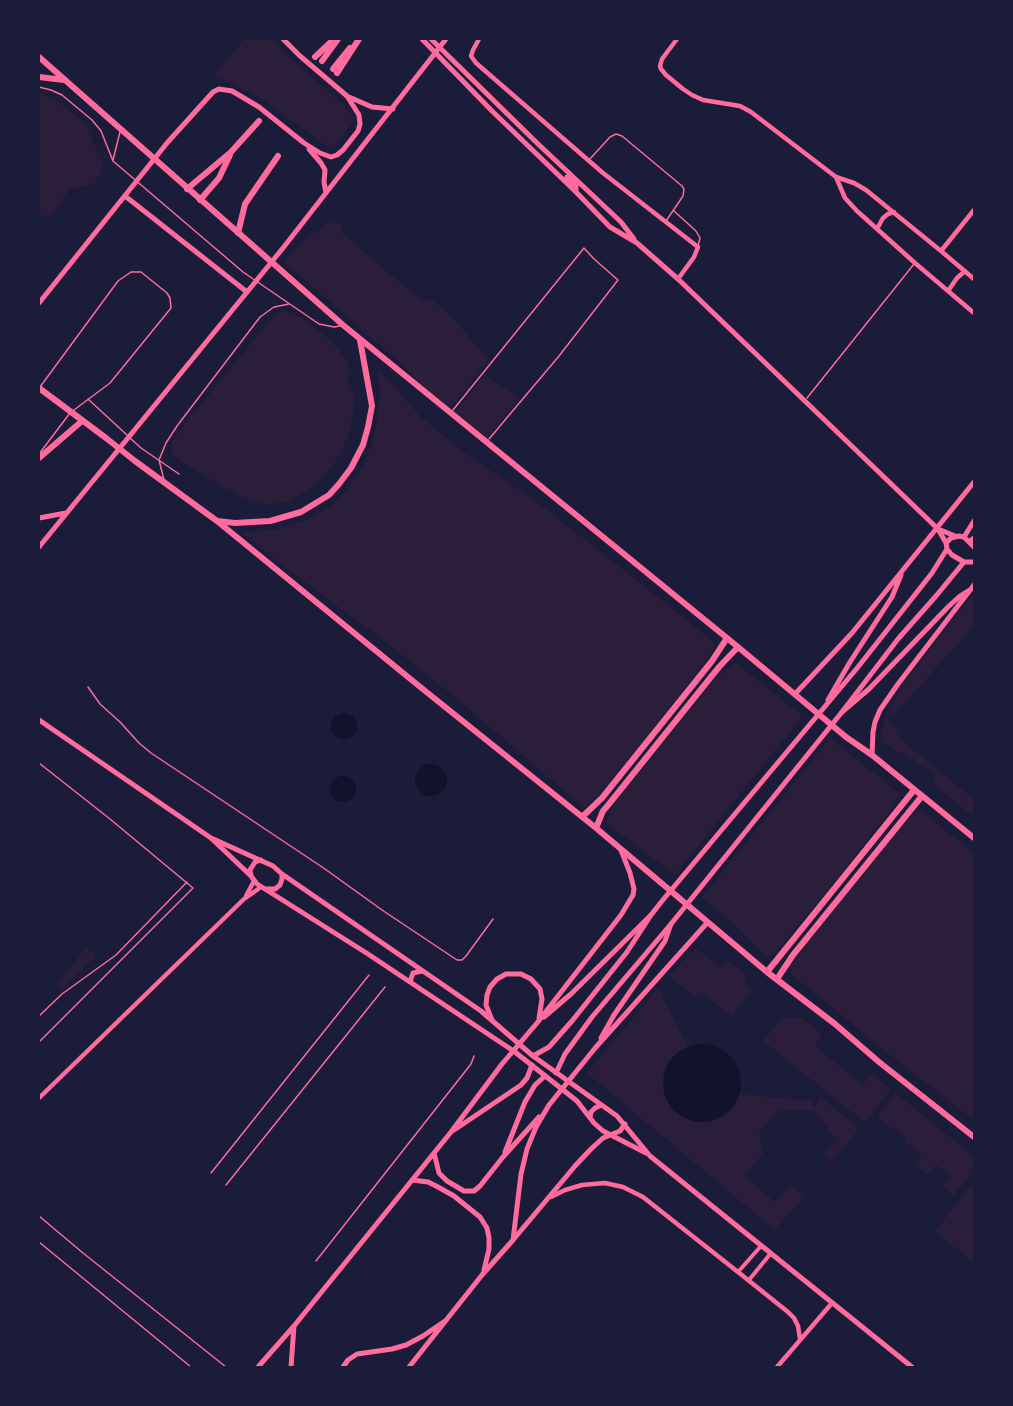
<!DOCTYPE html>
<style>
body{margin:0}
#map{position:relative;width:1013px;height:1406px;overflow:hidden;background:#1b1b3a;font-family:Quicksand,sans-serif}
canvas{display:block}
.frame{position:absolute;inset:0;border:40px solid #1b1b3a;pointer-events:none}
</style>
<div id="map">
<canvas width="1013" height="1406"></canvas>
<div class="frame"></div>
</div>
<script>
const context = document.querySelector('canvas').getContext('2d');
context.lineJoin = 'round';
function fillPath(path, color) { context.fillStyle = color; context.fill(path, 'evenodd'); }
const poly = rows => new Path2D(rows.map(r => 'M' + r).join(''));
function strokePath(path, color, width, dash) { context.strokeStyle = color; context.lineWidth = width; context.lineCap = dash ? 'butt' : 'round'; context.setLineDash(dash || []); context.stroke(path); }
fillPath(poly([
 [244,39,273,39,282,51,344,105,354,118,353,122,335,147,330,148,325,145,260,98,232,84,213,76],
 [39,92,55,99,85,123,102,162,101,173,93,185,69,190,51,216,39,215],
 [333,220,341,225,341,232,422,301,431,299,447,312,487,357,487,362,449,410,444,410,407,369,284,262,302,241],
 [281,311,288,312,301,317,328,338,339,350,348,362,351,371,348,370,349,391,354,392,354,407,349,433,341,453,332,467,309,490,287,501,268,505,252,501,218,484,175,457,172,452,172,443,175,436,266,325,275,315],
 [378,369,420,416,462,451,537,502,692,624,716,645,706,662,604,790,584,808,462,703,387,643,273,558,242,532,276,530,304,521,331,506,347,489,363,466,373,440,378,415,380,394],
 [484,376,486,376,520,398,486,439,452,417],
 [974,593,974,626,894,715,892,711,887,720,901,732,899,738,974,799,974,817,933,784,933,779,936,774,880,741,884,722,902,685],
 [736,663,803,716,675,875,607,824,606,820,618,799,716,678,733,664],
 [830,738,899,793,899,796,886,817,829,889,790,935,774,954,767,957,735,925,702,897],
 [918,810,922,811,974,853,974,1121,947,1098,906,1068,790,973,789,969,801,951,900,828],
 [86,948,95,955,94,958,63,989,60,988,56,985],
 [697,949,720,968,727,960,744,973,746,984,751,991,732,1016,703,994,696,997,668,976,693,950],
 [658,988,688,1047,676,1053,666,1066,664,1094,671,1109,684,1118,698,1121,714,1120,727,1114,736,1102,740,1094,812,1101,814,1109,820,1097,858,1127,857,1131,831,1163,824,1152,838,1142,814,1110,778,1111,759,1133,763,1153,745,1176,775,1202,789,1186,805,1196,775,1230,587,1073],
 [783,1016,790,1019,802,1018,819,1031,822,1035,815,1046,862,1085,872,1074,889,1088,890,1091,867,1120,863,1121,763,1041],
 [896,1093,974,1157,974,1171,953,1196,942,1187,951,1176,936,1165,928,1175,914,1164,922,1154,906,1141,906,1136,897,1129,891,1128,877,1117],
 [974,1182,974,1263,935,1231]
]), '#2a1e3b');
fillPath(poly([
 '331 726a13 13 0 1 1 26 0a13 13 0 1 1-26 0Z',
 '415 780a16 16 0 1 1 32 0a16 16 0 1 1-32 0Z',
 '330 789a13 13 0 1 1 26 0a13 13 0 1 1-26 0Z',
 '663 1083a39 39 0 1 1 78 0a39 39 0 1 1-78 0Z'
]), '#12122b');
strokePath(poly([
 [39,87,51,90,62,95,92,120,101,131,113,161,243,272,319,324,334,327,340,326],
 [113,160,120,132],
 [589,160,610,137,616,134,622,136,682,186,684,189,683,196,666,221],
 [674,211,696,231,700,238,698,246],
 [40,387,118,281,131,272,141,272,167,293,170,298,171,308,110,383,74,410],
 [807,398,914,264],
 [88,399,127,435],
 [453,410,584,248,594,259,618,280,559,356,489,439],
 [130,438,141,448,179,474],
 [39,454,70,413],
 [164,480,159,460,166,443,177,426,260,317,274,307,289,304],
 [88,687,100,704,120,722,139,743,151,753,325,869,382,910,457,960,462,960,466,956,493,919],
 [39,763,110,819,193,888,39,1042],
 [39,1016,62,994,116,955,187,882],
 [211,1173,369,975],
 [226,1185,385,987],
 [39,1216,83,1253,226,1367],
 [39,1242,191,1367],
 [316,1261,471,1064,474,1056]
]), '#ff6b9d', 1.5);
strokePath(poly([
 [738,1272,761,1246],
 [749,1280,771,1253]
]), '#ff6b9d', 4);
strokePath(poly([
 [479,39,473,50,471,56,476,63,603,173,698,247,694,257,678,279],
 [677,39,662,59,660,66,661,69,666,75,683,89,692,95,703,100,740,106,751,112,836,177,854,183,866,190,941,251,974,279],
 [836,177,845,198,857,211,915,263,974,313],
 [877,229,883,218,888,214,894,212],
 [941,251,974,210],
 [948,291,957,278,965,271],
 [246,896,254,881],
 [39,1098,244,899,261,887],
 [551,1197,565,1190,582,1185,605,1183,623,1187,643,1197,738,1272,788,1312,794,1318,798,1326,800,1339],
 [777,1367,832,1303]
]), '#ff6b9d', 4.5);
strokePath(poly([
 [422,39,492,111,576,192,610,227,637,243,678,279,938,529,946,543],
 [431,39,537,143,621,222,634,239],
 [567,177,576,185,576,192],
 [938,529,955,536],
 [974,547,964,537,959,536,951,538,946,543,947,549,952,555,964,562,974,562],
 [39,720,211,838,251,876],
 [211,838,273,866,282,874,481,1011,533,1056,617,1116,650,1156,912,1367],
 [261,860,255,862,250,870,251,876,257,884,265,889,275,889,280,885,282,879,282,874],
 [265,889,368,954,515,1052,577,1101,594,1123,603,1131,646,1153],
 [410,982,413,973,422,971],
 [533,1056,549,1047,572,1021,627,952,651,915,662,901,858,667,932,573,947,549],
 [556,1073,565,1054,592,1017,671,924,842,712,898,639,936,596,964,562],
 [590,1117,591,1112,595,1108,601,1105],
 [513,1240,575,1166,591,1149,603,1138,620,1131,625,1124]
]), '#ff6b9d', 5);
strokePath(poly([
 [349,97,372,107,393,109],
 [309,149,321,163,325,170,324,182,326,193],
 [125,196,247,292],
 [39,303,167,143,213,92,219,89,232,91,259,107,304,143,320,153,331,157,337,155,343,150,358,131,360,124,359,115,347,96,300,56,283,39],
 [39,518,66,513],
 [964,537,974,521],
 [970,541,974,538],
 [39,547,283,248,446,39],
 [795,694,852,633,974,482],
 [828,700,850,662,892,597,901,575],
 [842,712,869,689,948,607,960,596,968,591],
 [872,755,873,732,875,722,880,710,898,684,974,585],
 [544,1017,571,994,651,915],
 [492,1020,486,1005,487,995,490,987,497,979,506,974,521,974,531,979,540,989,542,999,539,1018],
 [601,1038,614,1015,665,941,671,924],
 [454,1130,521,1085,527,1078,532,1065],
 [505,1152,525,1102,535,1085,545,1076],
 [434,1153,439,1173,447,1181,464,1191,474,1191,480,1186,503,1157,539,1117],
 [412,1180,428,1182,438,1187,454,1196,480,1217,487,1228,489,1238,489,1249,484,1270],
 [258,1367,294,1326,451,1132,502,1064,537,1023,621,915,633,895,634,889,630,873,621,850],
 [291,1367,294,1326],
 [343,1367,348,1360,357,1354,392,1349,406,1345,423,1336,445,1321],
 [409,1367,482,1275,513,1240,521,1174,527,1149,536,1127,549,1105,596,1047,707,923]
]), '#ff6b9d', 5);
strokePath(poly([
 [39,57,343,325,738,647,846,737,872,755,974,838],
 [315,57,334,39],
 [322,61,338,39],
 [333,69,350,48],
 [337,73,359,39],
 [39,77,64,80],
 [187,189,231,152,259,121],
 [200,200,219,178,230,155],
 [238,233,245,204,278,156],
 [39,388,106,438,135,461,217,521,419,686,596,828,767,972,835,1024,879,1062,974,1137],
 [39,458,82,421],
 [217,521,235,523,270,521,301,512,329,495,339,484,351,468,363,445,368,427,372,406,360,340],
 [582,817,602,798,712,661,727,638],
 [596,828,603,811,609,804,719,667,738,647],
 [767,972,914,790],
 [777,979,793,955,922,796]
]), '#ff6b9d', 6);
</script>
